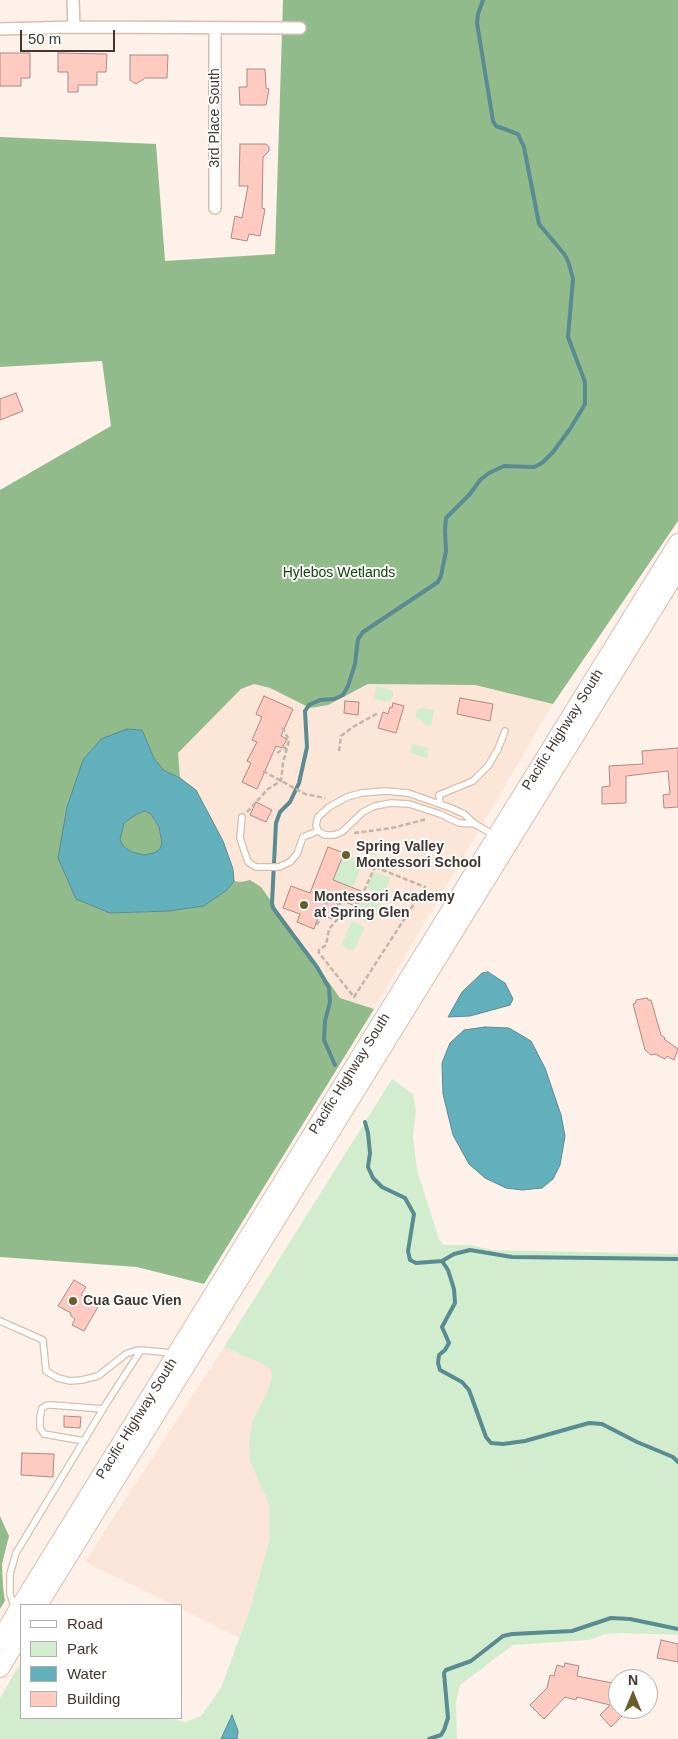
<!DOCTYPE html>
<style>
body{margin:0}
#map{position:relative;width:678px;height:1739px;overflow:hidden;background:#fdf1ea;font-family:Arial,sans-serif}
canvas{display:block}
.legend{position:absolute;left:20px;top:1604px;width:162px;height:115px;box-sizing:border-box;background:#fff;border:1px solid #b3afac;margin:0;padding:6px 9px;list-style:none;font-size:15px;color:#41362f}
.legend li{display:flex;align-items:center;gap:10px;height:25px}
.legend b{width:25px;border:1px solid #b3afac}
.north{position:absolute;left:608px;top:1669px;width:50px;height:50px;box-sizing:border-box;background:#fff;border:1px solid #b3afac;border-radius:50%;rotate:0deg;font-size:14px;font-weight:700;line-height:20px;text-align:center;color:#41362f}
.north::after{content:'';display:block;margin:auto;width:18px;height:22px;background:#6b5c2a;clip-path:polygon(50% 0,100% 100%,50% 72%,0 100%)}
.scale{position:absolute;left:20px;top:30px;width:95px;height:22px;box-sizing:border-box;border:2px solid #41362f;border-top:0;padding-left:6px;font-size:15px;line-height:18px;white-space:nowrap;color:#41362f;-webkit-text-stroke:4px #fff;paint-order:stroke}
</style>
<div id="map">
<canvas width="678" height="1739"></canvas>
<ul class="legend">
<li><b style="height:6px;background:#fff"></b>Road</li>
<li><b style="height:14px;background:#d2edcd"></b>Park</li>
<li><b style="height:14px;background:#63b0bd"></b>Water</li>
<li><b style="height:14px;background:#ffcabf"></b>Building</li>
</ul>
<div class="north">N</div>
<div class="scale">50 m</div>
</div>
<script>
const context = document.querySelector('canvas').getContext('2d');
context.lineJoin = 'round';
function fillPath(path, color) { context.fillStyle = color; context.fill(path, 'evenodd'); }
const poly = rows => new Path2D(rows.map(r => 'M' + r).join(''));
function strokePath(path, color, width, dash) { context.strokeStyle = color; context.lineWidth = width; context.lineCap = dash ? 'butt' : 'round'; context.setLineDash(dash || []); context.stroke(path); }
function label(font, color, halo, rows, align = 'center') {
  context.font = font + ' Arial,sans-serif'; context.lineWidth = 4; context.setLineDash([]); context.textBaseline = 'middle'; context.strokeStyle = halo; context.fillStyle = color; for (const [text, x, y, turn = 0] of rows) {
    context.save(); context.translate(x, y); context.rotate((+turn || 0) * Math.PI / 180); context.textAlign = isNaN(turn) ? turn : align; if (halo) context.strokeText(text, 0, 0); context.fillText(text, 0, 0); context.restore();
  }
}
fillPath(poly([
 [224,1347,263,1364,271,1369,272,1377,268,1390,252,1422,250,1462,270,1506,270,1538,249,1612,239,1638,181,1609,181,1605,173,1605,85,1562]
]), '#fbe5d8');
fillPath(poly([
 [254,684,270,688,310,708,354,692,368,684,475,685,553,704,374,1009,340,998,261,887,234,881,233,869,223,841,207,810,196,790,180,778,178,753,241,689]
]), '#fbe6d8');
fillPath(poly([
 [377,686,393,691,393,696,390,702,373,699],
 [425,708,434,710,431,726,426,725,416,717,416,712,418,709],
 [412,744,429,748,427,758,410,753],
 [344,853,363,861,353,888,332,883],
 [374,872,390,878,384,895,367,888],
 [363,896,381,904,372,924,354,916],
 [352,921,365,927,354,950,348,950,342,944],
 [392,1079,413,1094,416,1111,413,1137,417,1170,439,1239,443,1245,470,1245,493,1250,678,1254,678,1635,623,1633,605,1634,589,1640,513,1645,460,1685,456,1702,457,1739,0,1739,0,1698,21,1662,21,1718,171,1718,185,1722,201,1716,221,1688,249,1612,270,1538,270,1506,250,1462,249,1443,252,1422,268,1390,272,1377,271,1369,263,1364,224,1347]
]), '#d2edcd');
fillPath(poly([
 [283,0,678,0,678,521,553,704,475,685,368,684,328,705,310,708,270,688,254,684,241,689,178,753,180,778,163,771,154,758,142,730,127,729,110,913,169,911,204,906,227,890,234,881,241,882,250,880,261,887,340,998,374,1009,204,1284,137,1267,0,1257,0,490,111,426,102,361,0,367,0,137,156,144,165,261,275,254],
 [146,811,151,814,159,827,162,843,160,849,154,854,144,855,132,852,124,847,120,840,124,823,137,814],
 [0,1516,9,1536,2,1564,3,1587,5,1601,0,1609]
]), '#92bb8c');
const water = poly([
 [127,729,142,730,154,758,163,770,180,778,196,790,223,841,233,869,234,881,227,890,204,906,169,911,110,913,76,899,58,858,67,807,83,760,101,739,127,729],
 [145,811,151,814,159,827,162,843,160,849,154,853,144,855,132,852,124,847,120,840,124,823,137,814,145,811],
 [488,972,505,983,513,999,510,1005,470,1016,448,1017,462,992,482,973,488,972],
 [485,1027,509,1028,531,1041,545,1068,561,1115,565,1136,560,1165,553,1179,542,1188,522,1190,506,1188,485,1178,469,1164,453,1135,443,1094,442,1063,450,1043,464,1030,485,1027],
 [232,1715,238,1731,237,1739,221,1739,232,1715]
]);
fillPath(water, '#63b0bd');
strokePath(water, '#598b92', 1);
strokePath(poly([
 [335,1065,324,1040,325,1021,330,1002,329,988,317,967,273,908,272,903,276,823,280,812,290,802,299,783,307,747,305,711,309,705,320,700,334,699,343,695,348,686,355,664,358,639,363,632,438,582,441,576,446,551,445,530,446,518,470,494,480,480,489,473,504,466,534,467,542,463,553,452,570,429,585,404,585,382,568,337,573,279,569,264,565,255,539,224,524,147,518,134,496,126,493,121,477,23,478,14,483,0],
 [365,1122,368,1133,370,1153,368,1167,373,1178,382,1187,405,1198,414,1214,408,1251,410,1260,416,1263,442,1261,448,1270,454,1289,455,1303,442,1327,449,1343,445,1350,439,1355,438,1363,440,1370,462,1382,469,1390,486,1437,491,1443,503,1444,525,1441,589,1423,602,1424,637,1442,673,1457,678,1462],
 [442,1261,454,1254,470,1250,512,1257,678,1259],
 [429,1739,441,1735,444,1730,448,1718,444,1673,446,1670,471,1661,503,1636,512,1634,572,1631,611,1618,630,1619,678,1629]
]), '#598b92', 4);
const building = poly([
 [0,53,30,53,30,78,21,78,21,86,0,86,0,53],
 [58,53,107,54,106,72,97,72,97,85,78,85,78,92,68,92,68,72,58,72,58,53],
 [130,55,168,55,167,78,145,78,136,84,130,80,130,55],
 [247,69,265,69,266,88,269,89,266,105,240,105,239,87,247,87,247,69],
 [240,144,266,144,269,147,269,151,263,157,262,208,265,209,260,236,249,234,247,241,231,238,235,216,242,218,248,186,239,186,240,144],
 [16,393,23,411,0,420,0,399,16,393],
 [264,696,293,709,281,736,287,739,282,748,276,746,257,789,242,782,251,763,247,761,257,742,252,740,262,717,256,714,264,696],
 [460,698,493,704,490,721,457,714,460,698],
 [345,701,359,702,358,715,344,713,345,701],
 [393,703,404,706,396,733,378,728,383,712,388,714,390,707,392,708,393,703],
 [678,748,678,807,664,808,663,795,670,794,668,771,626,776,626,803,602,804,602,787,610,786,609,766,643,764,642,751,678,748],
 [256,802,272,810,266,822,250,815,256,802],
 [328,847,344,853,333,880,361,891,355,906,340,900,332,919,319,914,314,929,297,922,300,914,283,908,291,886,310,893,328,847],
 [647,998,648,1000,651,1000,661,1035,665,1038,664,1039,678,1049,674,1060,667,1056,665,1059,655,1054,651,1055,645,1050,633,1004,636,1003,636,1000,647,998],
 [74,1280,86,1287,81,1295,99,1305,84,1331,72,1325,75,1319,70,1315,71,1313,58,1306,74,1280],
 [64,1416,81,1417,80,1428,64,1427,64,1416],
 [22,1453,54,1454,53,1477,21,1475,22,1453],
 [661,1640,678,1644,678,1662,657,1658,661,1640],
 [565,1663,579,1666,577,1676,612,1683,618,1681,618,1709,629,1709,611,1727,600,1715,610,1705,577,1697,576,1700,565,1697,544,1719,530,1705,547,1688,550,1675,554,1676,557,1665,564,1667,565,1663]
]);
fillPath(building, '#ffcabf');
strokePath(building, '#aa8b84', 1);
const service = poly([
 [440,803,439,795,473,781,488,766,498,749,505,731],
 [242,817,240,838,248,862,256,867,279,867,290,862,297,854,303,837,318,831],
 [475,824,459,823,440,814,409,804,391,803,375,806,363,812,342,832,334,835,325,835,318,831,316,825,318,817,329,807,347,797,361,793,385,791,408,793,451,808,464,814,475,824,494,835],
 [0,1321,43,1340,46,1371,58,1378,70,1381,82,1380,98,1376,126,1354,134,1351,141,1350,172,1353],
 [84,1441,44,1434,40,1428,40,1417,42,1408,47,1405,52,1405,103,1409],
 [15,1609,10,1594,10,1574,16,1553,106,1404,141,1350]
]);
const minor = poly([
 [73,0,74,27],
 [215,28,215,208],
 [0,29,74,27,300,28]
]);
const primary = poly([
 [21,1605,678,543],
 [38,1605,678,569],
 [0,1640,21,1605],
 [0,1668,21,1633]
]);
strokePath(service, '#d9beac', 8);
strokePath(minor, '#d9beac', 14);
strokePath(primary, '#d9beac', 20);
strokePath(poly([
 [339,751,341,736,353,727,378,713],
 [277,753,286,747],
 [263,771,305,794,325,798],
 [247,812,268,789,281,781,283,763,289,740,283,729,281,727],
 [354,833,392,828,427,819],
 [375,867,425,887,354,997,319,953,319,950,326,945,329,929,341,915,357,906,375,867],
 [317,925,328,899,344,905]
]), '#c1b5ae', 2.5, [5, 2.5]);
strokePath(service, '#fff', 5.5);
strokePath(minor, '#fff', 11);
strokePath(primary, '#fff', 18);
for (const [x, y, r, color] of [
 [346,855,5,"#6b5c2a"],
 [304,905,5,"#6b5c2a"],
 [73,1301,5,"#6b5c2a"]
]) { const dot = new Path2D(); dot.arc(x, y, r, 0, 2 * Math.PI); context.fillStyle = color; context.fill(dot); strokePath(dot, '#fff', 2); }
label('14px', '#41362f', '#fff', [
 ["3rd Place South",215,118,-90],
 ["Pacific Highway South",563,730,-58],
 ["Pacific Highway South",350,1074,-58],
 ["Pacific Highway South",137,1419,-58]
]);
label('14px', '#0d4605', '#fff', [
 ["Hylebos Wetlands",339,573]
]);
label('bold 14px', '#41362f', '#fff', [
 ["Spring Valley",356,847],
 ["Montessori School",356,863],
 ["Montessori Academy",314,897],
 ["at Spring Glen",314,913],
 ["Cua Gauc Vien",83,1301]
], 'left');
</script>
